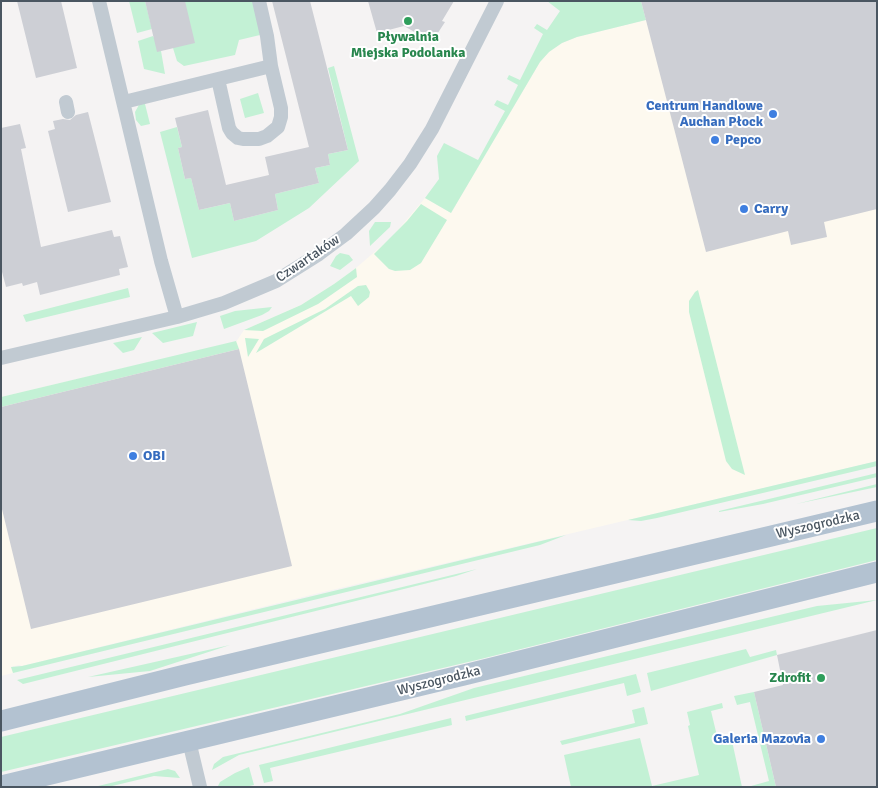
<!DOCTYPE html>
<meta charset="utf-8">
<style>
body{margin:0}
#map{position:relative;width:878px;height:788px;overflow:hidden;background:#f5f3f3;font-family:Signika,sans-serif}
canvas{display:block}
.frame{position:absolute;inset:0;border:2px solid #4a5661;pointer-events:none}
</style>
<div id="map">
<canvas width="878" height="788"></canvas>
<div class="frame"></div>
</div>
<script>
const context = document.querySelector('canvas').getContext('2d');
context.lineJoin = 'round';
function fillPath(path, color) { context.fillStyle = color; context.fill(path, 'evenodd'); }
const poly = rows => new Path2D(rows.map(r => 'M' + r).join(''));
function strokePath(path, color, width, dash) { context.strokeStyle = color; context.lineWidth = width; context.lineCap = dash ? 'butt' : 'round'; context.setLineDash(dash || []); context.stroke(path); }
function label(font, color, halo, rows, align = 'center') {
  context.font = font + ' Signika,sans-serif'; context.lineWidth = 4; context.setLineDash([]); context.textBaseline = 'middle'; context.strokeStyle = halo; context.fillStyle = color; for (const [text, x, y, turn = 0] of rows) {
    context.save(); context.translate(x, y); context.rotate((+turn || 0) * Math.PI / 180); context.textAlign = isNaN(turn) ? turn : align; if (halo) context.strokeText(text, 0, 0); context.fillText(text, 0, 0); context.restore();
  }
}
fillPath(poly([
 [877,1,877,461,319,593,22,666,19,665,11,667,13,673,1,676,1,397,236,342,244,330,301,305,334,284,356,268,392,237,425,198,451,213,540,62,549,52,562,43,577,37,646,20]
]), '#fdf9ef');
fillPath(poly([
 [129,1,145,1,152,29,137,33],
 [185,1,254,1,260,35,239,40,235,55,184,66,177,61,173,48],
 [547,1,641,1,646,20,577,37,562,43,549,52,540,62,451,213,425,198,439,179,437,156,444,143,478,160,505,111,494,105,497,100,508,105,518,85,507,79,509,75,520,80,543,34,534,28,537,24,547,30,560,11],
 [153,36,161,51,165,74,144,69,138,41],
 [334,66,359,161,309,208,256,241,192,258,160,132,177,127,182,147,178,148,185,179,191,178,199,210,230,203,234,221,278,210,275,194,319,183,315,168,330,165,328,154,348,150,328,68],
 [258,93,264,113,245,118,240,99],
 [144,100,150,124,141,126,136,120,135,112,140,103],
 [421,204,447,220,421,263,410,270,395,271,389,269,374,254,407,221],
 [375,222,391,222,390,227,370,246,369,231],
 [340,253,349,255,353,260,340,270,330,266,336,256],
 [356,268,357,277,318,304,263,331,244,330,301,305,334,284],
 [366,285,370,292,369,297,358,306,351,296,256,353,264,339,325,309,358,286],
 [128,288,130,297,26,322,23,315],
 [698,290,745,475,732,469,726,461,689,312,689,301,695,292],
 [272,307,269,311,262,315,224,329,220,316,235,311],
 [197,322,193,336,163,343,152,333],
 [142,337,134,350,123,353,113,343],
 [245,338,259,339,248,357],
 [236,341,239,349,1,407,1,397],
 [877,461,877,466,657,518,641,521,628,520],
 [877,473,877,477,763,504,719,512,719,511],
 [877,484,877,487,796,504],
 [877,528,877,560,481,659,1,772,1,737],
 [566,535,540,545,13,673,11,667,22,666],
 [477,569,456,576,23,684,17,680],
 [877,600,239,755,212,770,214,764,223,757,400,714,474,688,817,606],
 [230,645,150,671,88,677],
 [746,649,750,657,776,650,777,655,651,691,647,673],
 [636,674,641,692,627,696,624,683,466,721,465,716],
 [754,692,776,787,751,786,769,781,750,702,737,705,734,696],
 [722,703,723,708,711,711,718,740,726,737,730,738,732,741,742,787,571,787,564,755,640,738,652,786,699,775,688,726,690,725,687,712],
 [644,707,648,724,562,745,560,741,635,723,632,710],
 [451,718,452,725,270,768,273,781,264,783,259,765],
 [249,767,254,785,245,787,218,786,220,782,235,773],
 [168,769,175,771,180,778,154,776,108,787,94,787]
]), '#c3f1d5');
fillPath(poly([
 [17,1,61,1,77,68,36,78],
 [145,1,185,1,195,43,157,52],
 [272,1,310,1,348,150,328,154,330,165,315,168,319,183,275,194,278,210,234,221,230,203,199,210,191,178,185,179,178,148,182,147,175,118,208,110,226,185,269,175,265,157,309,147],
 [368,1,454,1,442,21,445,22,432,42,404,26,377,33],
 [641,1,877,1,877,209,824,222,827,237,791,245,788,231,706,252],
 [88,112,111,202,68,212,48,131,55,129,53,121,63,119,70,120,76,115],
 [20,124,26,148,21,149,41,247,112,230,114,237,120,236,128,267,119,269,120,275,40,295,37,282,23,286,22,283,6,287,1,268,1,128],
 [239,349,292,566,31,629,1,505,1,407],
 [877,630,877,787,776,787,754,692,783,685,777,655]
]), '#cdcfd5');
strokePath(poly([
 [99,1,161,261,177,317],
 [218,79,229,128,232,133,238,138,243,139,259,139,267,136,278,127,281,117,281,108,271,66],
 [66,102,68,112],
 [124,102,271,66,267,36,259,1],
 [1,358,177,317,224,303,276,281,319,254,346,234,374,208,390,190,410,164,432,129,497,1],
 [189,741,200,787]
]), '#c1cad2', 14);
strokePath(poly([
 [1,721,185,675,877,511],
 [1,786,468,674,877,572]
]), '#b3c2d1', 21);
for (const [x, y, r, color] of [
 [408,21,5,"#2e9e5b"],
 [773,114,5,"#3f7fe0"],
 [715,140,5,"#3f7fe0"],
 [744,209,5,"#3f7fe0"],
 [133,456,5,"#3f7fe0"],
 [821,678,5,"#2e9e5b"],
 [821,739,5,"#3f7fe0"]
]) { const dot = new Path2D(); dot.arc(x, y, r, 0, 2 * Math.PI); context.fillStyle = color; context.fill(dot); strokePath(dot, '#fff', 2); }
label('bold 14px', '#27864d', '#fff', [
 ["Pływalnia",408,37],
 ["Miejska Podolanka",408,53],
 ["Zdrofit",811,678,"right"]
]);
label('bold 14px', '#366cbe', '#fff', [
 ["Centrum Handlowe",763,106,"right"],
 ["Auchan Płock",763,122,"right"],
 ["Pepco",725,140],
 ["Carry",754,209],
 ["OBI",143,456],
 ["Galeria Mazovia",811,739,"right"]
], 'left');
label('14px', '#4a5661', '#fff', [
 ["Czwartaków",308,259,-34],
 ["Wyszogrodzka",818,525,-13],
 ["Wyszogrodzka",439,681,-14]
]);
</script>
